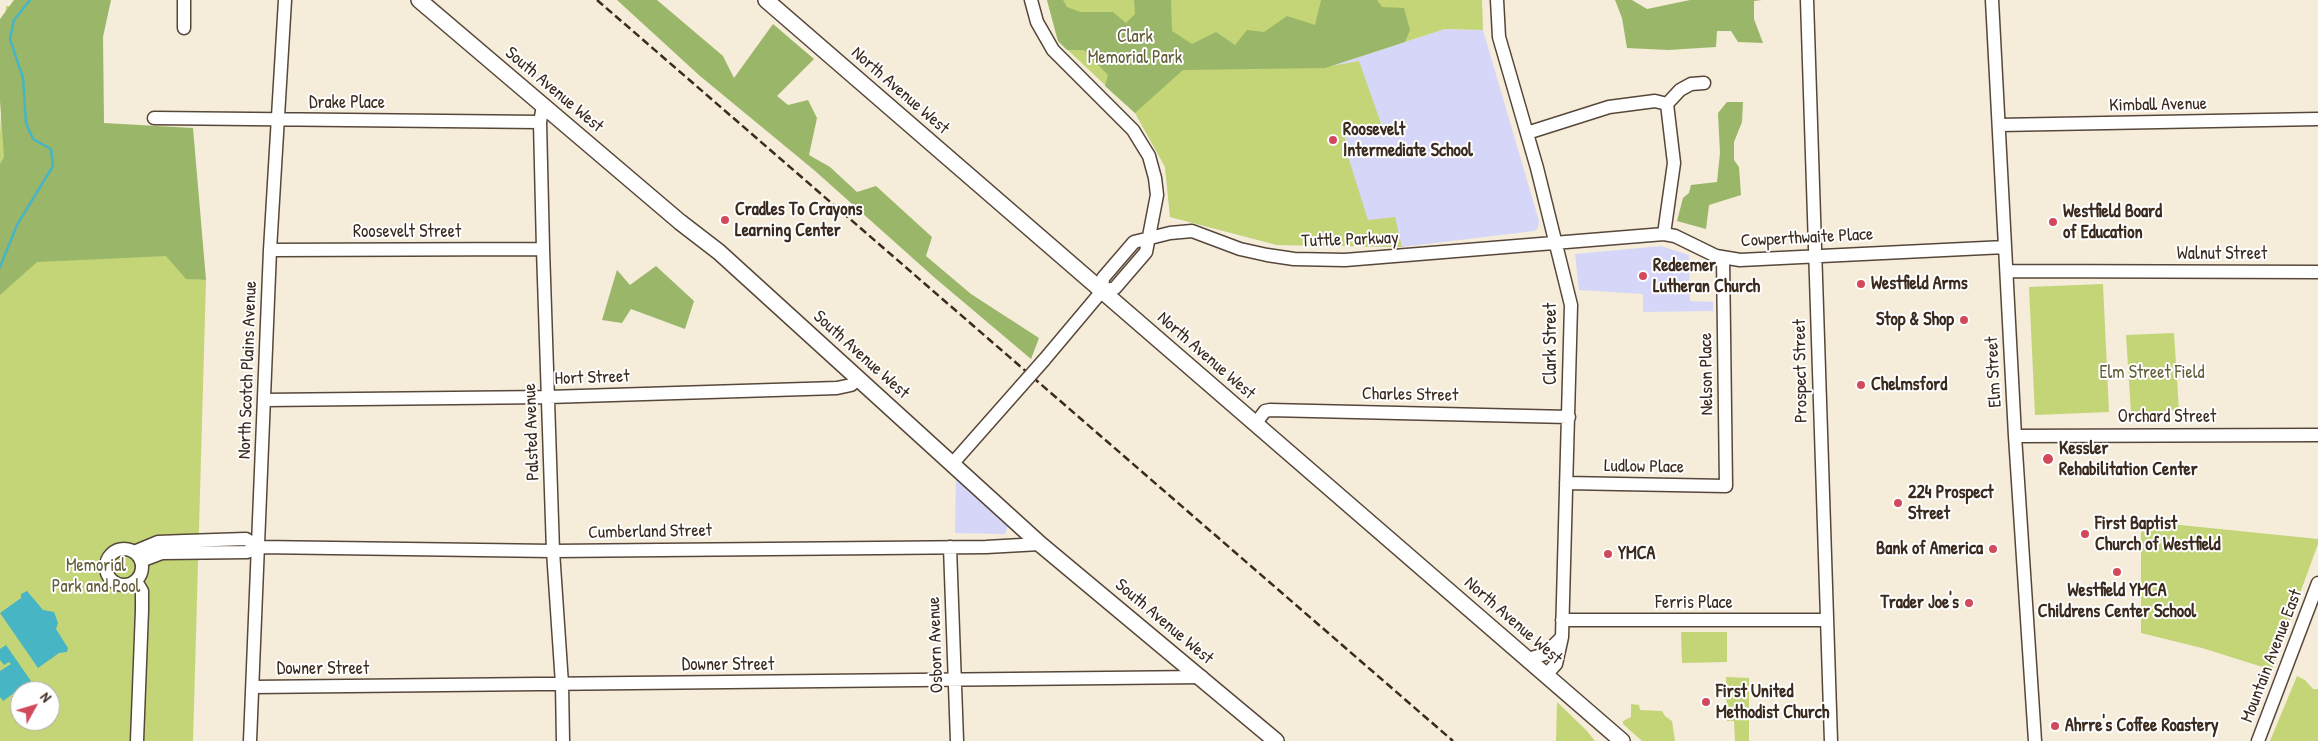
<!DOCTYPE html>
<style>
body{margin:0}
#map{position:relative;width:2318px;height:741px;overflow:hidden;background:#f5ecd9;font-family:"Patrick Hand",sans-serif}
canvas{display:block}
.north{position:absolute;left:10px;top:681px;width:50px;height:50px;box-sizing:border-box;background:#fff;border:1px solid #b1aaa5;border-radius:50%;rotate:51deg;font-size:14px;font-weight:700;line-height:20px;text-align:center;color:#3b2a1e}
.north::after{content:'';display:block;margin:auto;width:18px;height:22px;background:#d1495b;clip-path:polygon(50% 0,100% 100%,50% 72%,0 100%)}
</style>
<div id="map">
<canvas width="2318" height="741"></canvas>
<div class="north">N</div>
</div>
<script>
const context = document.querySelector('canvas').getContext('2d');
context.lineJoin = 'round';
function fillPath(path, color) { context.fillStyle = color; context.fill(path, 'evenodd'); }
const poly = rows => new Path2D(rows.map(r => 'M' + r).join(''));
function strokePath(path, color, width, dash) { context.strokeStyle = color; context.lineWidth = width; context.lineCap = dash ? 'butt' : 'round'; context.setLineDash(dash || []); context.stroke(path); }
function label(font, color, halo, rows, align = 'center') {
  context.font = font + ' "Patrick Hand",sans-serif'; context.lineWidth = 4; context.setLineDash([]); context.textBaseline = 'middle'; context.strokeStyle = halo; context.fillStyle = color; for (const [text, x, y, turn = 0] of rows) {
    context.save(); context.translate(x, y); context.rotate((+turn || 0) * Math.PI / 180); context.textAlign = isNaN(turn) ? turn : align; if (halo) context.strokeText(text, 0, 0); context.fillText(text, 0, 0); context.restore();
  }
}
fillPath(poly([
 [1445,29,1483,30,1539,221,1538,228,1534,231,1402,247,1277,245,1170,217,1165,167,1135,113,1325,68],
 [1661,246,1689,255,1690,301,1713,302,1713,311,1643,312,1643,294,1579,290,1575,254],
 [956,476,1010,520,1005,534,955,533]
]), '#d6d7f8');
fillPath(poly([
 [1047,0,1482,0,1483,30,1445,29,1331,66,1359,61,1383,129,1345,136,1347,153,1368,220,1395,217,1402,247,1277,245,1170,217,1165,167,1135,113,1058,41],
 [6,6,95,8,97,126,190,279,206,280,193,741,0,741,0,135],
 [20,691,50,691,50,721,20,721],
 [2103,284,2109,412,2035,415,2029,287],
 [2174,333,2179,410,2131,413,2126,335],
 [2141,521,2318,539,2318,544,2272,670,2202,648,2141,633],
 [1681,632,1727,632,1727,662,1682,663],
 [2297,676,2305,680,2313,689,2318,689,2318,741,2270,741],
 [1726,677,1749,678,1749,741,1735,741,1734,721,1727,721],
 [1557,702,1586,730,1595,741,1556,741],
 [1631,704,1639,705,1640,710,1662,711,1665,716,1672,721,1675,741,1642,741,1623,724,1623,721,1631,717]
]), '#c3d577');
fillPath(poly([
 [14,0,111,0,103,37,104,123,193,128,206,280,186,279,166,256,37,262,0,295,0,164,4,157,0,101,0,19],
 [617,0,657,0,723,56,734,78,773,24,814,59,777,96,788,105,808,100,817,118,809,155,830,167,857,192,876,186,932,237,926,256,971,294,1039,338,1031,359,935,278,814,170,700,76],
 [1047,0,1063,0,1067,7,1080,12,1113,12,1126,23,1135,14,1134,0,1171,0,1172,31,1192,44,1216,32,1235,45,1247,30,1264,32,1287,16,1315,25,1321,0,1377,0,1382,7,1404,8,1410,30,1405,42,1325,68,1183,70,1135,113,1105,86,1108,75,1084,50,1067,50,1058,41],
 [1615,0,1632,0,1647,9,1690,0,1762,0,1754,1,1754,19,1763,43,1738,42,1731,31,1717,31,1716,47,1668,50,1627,48,1622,18],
 [1727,102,1743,102,1742,122,1734,142,1734,160,1739,167,1741,195,1709,205,1706,229,1677,221,1683,198,1689,193,1691,185,1717,182,1720,153,1718,113],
 [656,266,694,301,685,329,631,309,622,323,602,320,617,270,630,285]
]), '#9ab668');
fillPath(poly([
 [27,591,43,610,54,612,58,623,56,629,68,648,67,652,59,653,38,668,0,613,21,598,21,594],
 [6,645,31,681,3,701,0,697,0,671,11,664,9,662,4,665,0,660,0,649]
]), '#47b5c3');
strokePath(poly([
 [0,267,17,225,53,166,51,149,33,139,26,123,23,78,10,39,14,20,30,0]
]), '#47b5c3', 2.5);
const minor = poly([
 [1031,0,1037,22,1053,50,1133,130,1149,156,1155,178,1157,195,1146,252,1115,288,1102,291],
 [1497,0,1499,37,1537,168,1571,305,1562,637,1556,664,1546,675],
 [1807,0,1831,741],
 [1992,0,2015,436,2035,741],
 [184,28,184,0],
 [1667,104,1680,90,1691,84,1704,83],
 [543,106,540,122,543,249,553,551,562,684,563,741],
 [154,118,540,122],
 [1999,125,2318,119],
 [1527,133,1609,107,1655,101,1667,104,1674,163,1664,234],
 [270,250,543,249],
 [2007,271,2318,272],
 [1044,360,1102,291,1103,278,1134,242,1170,233,1192,231,1240,249,1267,255,1294,259,1345,260,1664,234,1675,236,1716,256,1740,260,2005,247],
 [264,400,548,397,837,388,851,385,858,379],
 [1256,423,1265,411,1270,410,1569,417],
 [2015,436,2318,435],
 [953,463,1021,386],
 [1566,483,1726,486,1723,257],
 [950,547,957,741],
 '106 567a18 18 0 1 1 36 0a18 18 0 1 1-36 0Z',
 [134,552,158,542,185,541,246,539,259,547],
 [141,561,162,553,247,552,259,547,553,551,986,547,1040,544],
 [136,581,142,591,142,610,137,741],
 [1562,620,1826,620],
 [1528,659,1545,654,1562,637],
 [253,687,1202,677],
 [250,741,270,250,285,0],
 [2258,741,2318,583]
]);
const major = poly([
 [419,0,680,222,719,252,1040,544,1276,741],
 [766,0,1622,741]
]);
strokePath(minor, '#57473a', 15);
strokePath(major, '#57473a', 18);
strokePath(minor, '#fff', 12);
strokePath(major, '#fff', 15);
strokePath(poly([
 [597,0,1453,741]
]), '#3b2a1e', 2.5, [8, 4]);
const minorBridge = poly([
 [1021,386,1044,360]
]);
strokePath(minorBridge, '#57473a', 15, []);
strokePath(minorBridge, '#fff', 12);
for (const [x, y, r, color] of [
 [1333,140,5,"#d1495b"],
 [725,220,5,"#d1495b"],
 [2053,222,5,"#d1495b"],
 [1643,276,5,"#d1495b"],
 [1861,284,5,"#d1495b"],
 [1964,320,5,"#d1495b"],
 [1861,385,5,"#d1495b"],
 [2048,459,6,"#d1495b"],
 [1898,503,5,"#d1495b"],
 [2085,534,5,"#d1495b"],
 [1993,549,5,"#d1495b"],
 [1608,554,5,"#d1495b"],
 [2117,572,5,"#d1495b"],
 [1969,603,5,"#d1495b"],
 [1706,702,5,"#d1495b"],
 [2055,726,5,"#d1495b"]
]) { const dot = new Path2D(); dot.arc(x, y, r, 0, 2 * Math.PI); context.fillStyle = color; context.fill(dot); strokePath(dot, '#fff', 2); }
label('18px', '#645d39', '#fff', [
 ["Clark",1135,37],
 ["Memorial Park",1135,58],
 ["Elm Street Field",2152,373],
 ["Memorial",96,566],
 ["Park and Pool",96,587]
]);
label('18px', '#3b2a1e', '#fff', [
 ["South Avenue West",554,90,40],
 ["North Avenue West",900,91,41],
 ["Drake Place",347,103],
 ["Kimball Avenue",2158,105,-1],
 ["Roosevelt Street",407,232],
 ["Cowperthwaite Place",1807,238,-3],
 ["Tuttle Parkway",1350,240,-2],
 ["Walnut Street",2222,254],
 ["Clark Street",1551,344,-90],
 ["South Avenue West",861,355,42],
 ["North Avenue West",1206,356,41],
 ["North Scotch Plains Avenue",248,370,-88],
 ["Prospect Street",1801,371,-91],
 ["Elm Street",1994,372,-93],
 ["Nelson Place",1707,374,-91],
 ["Hort Street",592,378,-2],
 ["Charles Street",1410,395,1],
 ["Orchard Street",2167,417],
 ["Palsted Avenue",532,432,-92],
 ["Ludlow Place",1644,467,1],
 ["Cumberland Street",650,532,-1],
 ["Ferris Place",1694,603],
 ["North Avenue West",1513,621,41],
 ["South Avenue West",1164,622,40],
 ["Osborn Avenue",936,645,-92],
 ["Mountain Avenue East",2272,656,-69],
 ["Downer Street",728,665],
 ["Downer Street",323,669]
]);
label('bold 18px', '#3b2a1e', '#fff', [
 ["Roosevelt",1343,130],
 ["Intermediate School",1343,151],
 ["Cradles To Crayons",735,210],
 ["Learning Center",735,231],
 ["Westfield Board",2063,212],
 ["of Education",2063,233],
 ["Redeemer",1653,266],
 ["Lutheran Church",1653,287],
 ["Westfield Arms",1871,284],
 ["Stop & Shop",1954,320,"right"],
 ["Chelmsford",1871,385],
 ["Kessler",2059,449],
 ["Rehabilitation Center",2059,470],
 ["224 Prospect",1908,493],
 ["Street",1908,514],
 ["First Baptist",2095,524],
 ["Church of Westfield",2095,545],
 ["Bank of America",1983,549,"right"],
 ["YMCA",1618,554],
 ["Westfield YMCA",2117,591,"center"],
 ["Childrens Center School",2117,612,"center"],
 ["Trader Joe's",1959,603,"right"],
 ["First United",1716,692],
 ["Methodist Church",1716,713],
 ["Ahrre's Coffee Roastery",2065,726]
], 'left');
</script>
